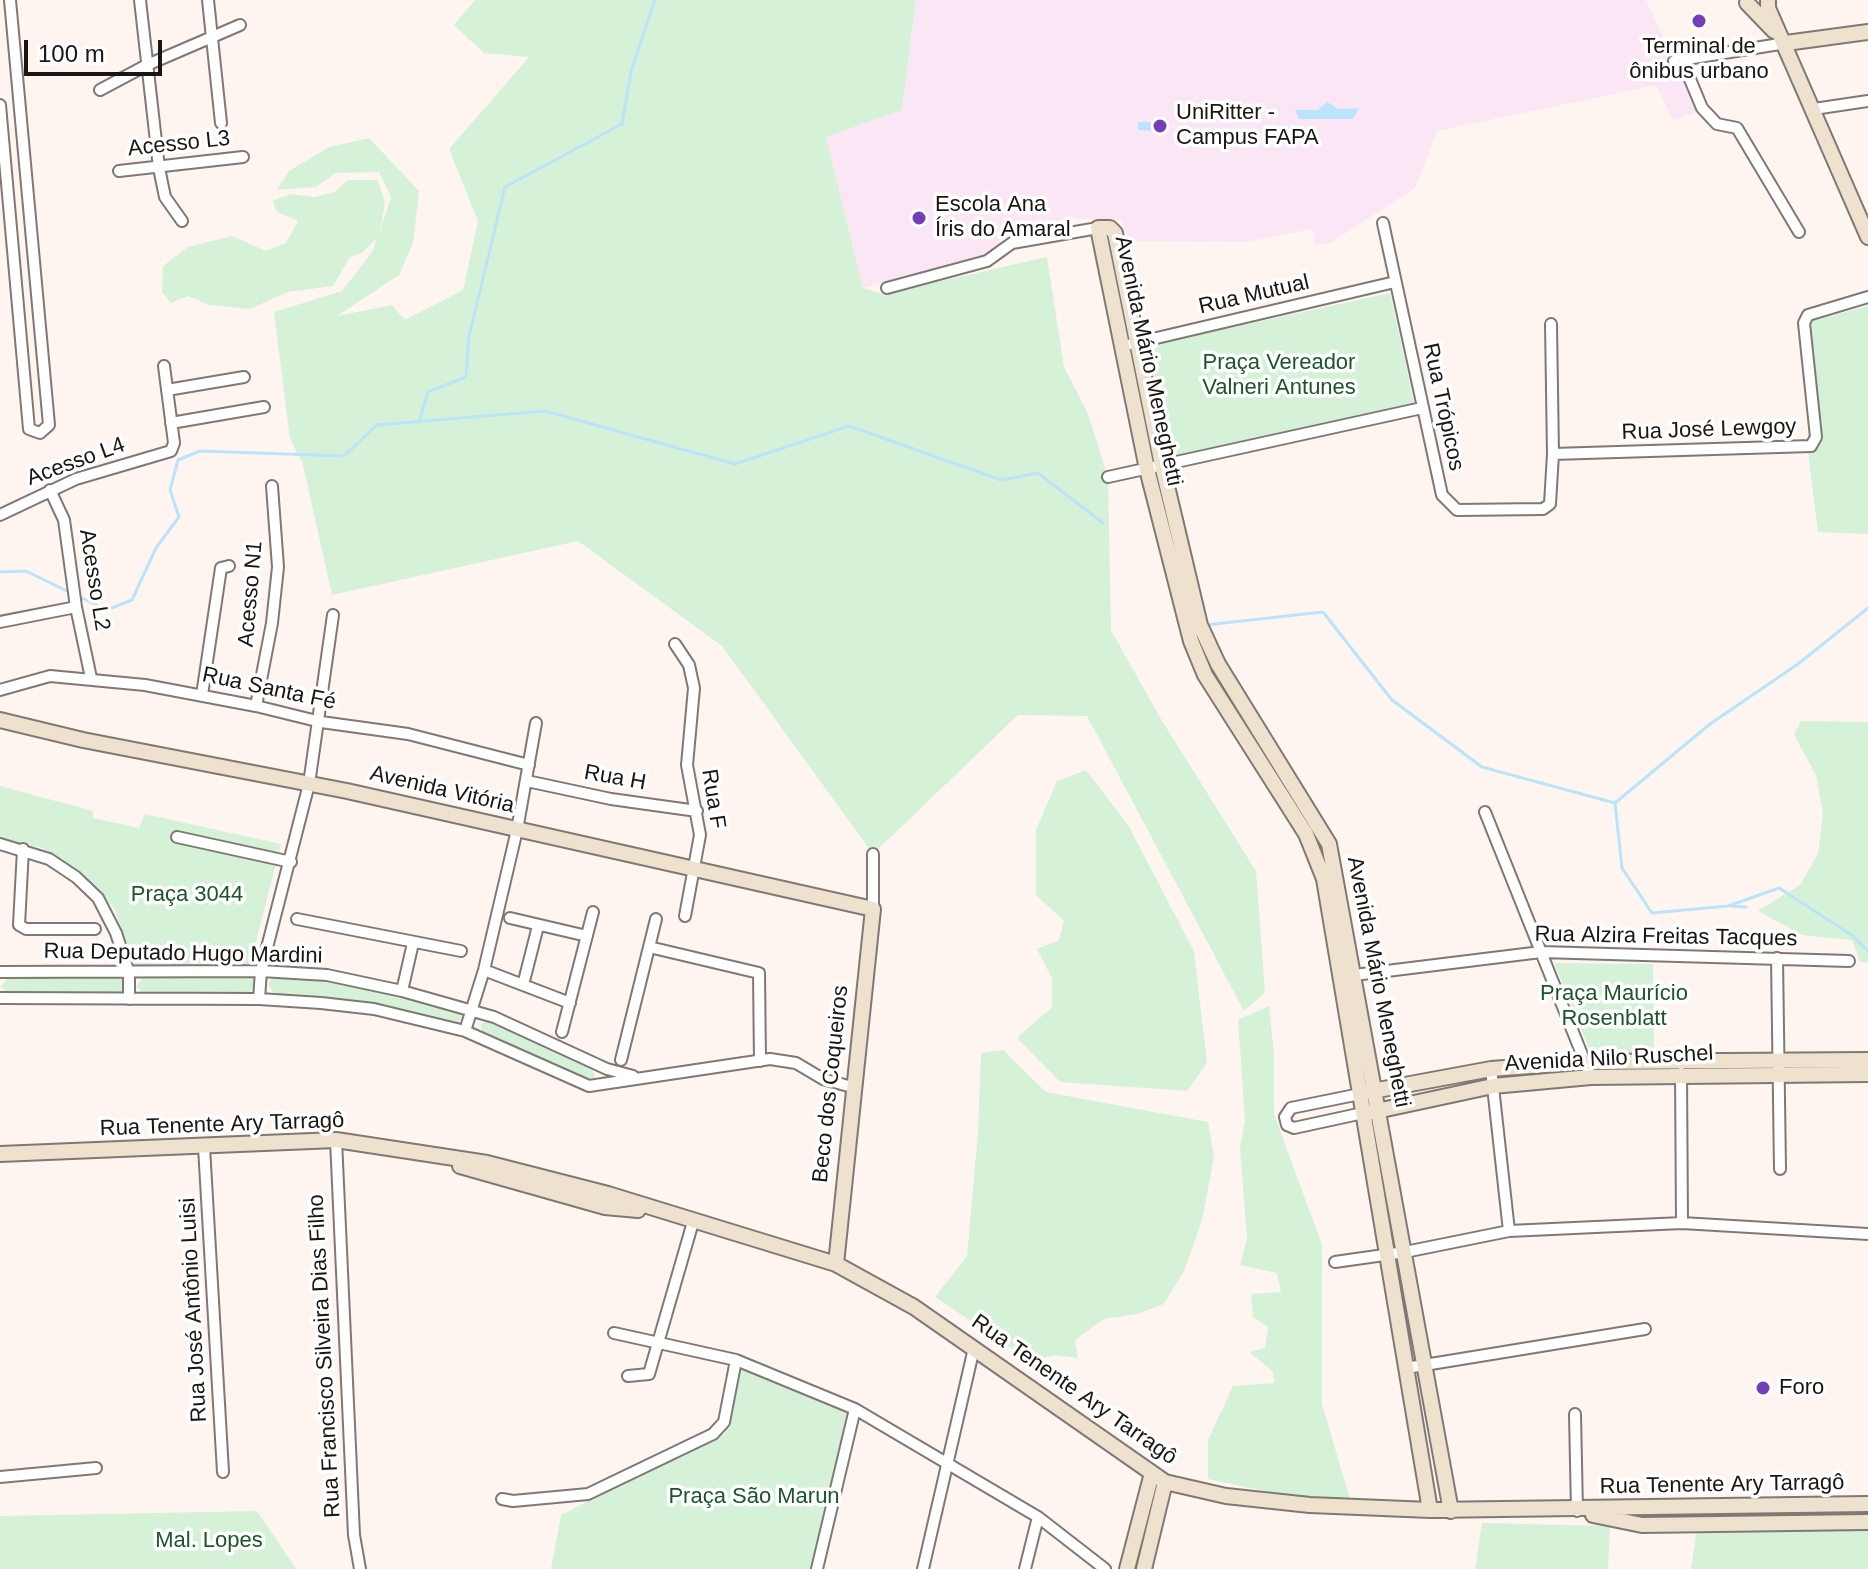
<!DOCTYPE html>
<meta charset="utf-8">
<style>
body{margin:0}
#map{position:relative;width:1868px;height:1569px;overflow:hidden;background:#fef5f1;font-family:Helvetica,sans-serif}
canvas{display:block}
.scale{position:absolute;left:24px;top:40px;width:138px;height:36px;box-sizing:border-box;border:4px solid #191614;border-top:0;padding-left:10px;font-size:24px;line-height:28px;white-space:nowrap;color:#191614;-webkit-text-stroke:6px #fff;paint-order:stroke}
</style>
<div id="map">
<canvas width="1868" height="1569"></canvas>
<div class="scale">100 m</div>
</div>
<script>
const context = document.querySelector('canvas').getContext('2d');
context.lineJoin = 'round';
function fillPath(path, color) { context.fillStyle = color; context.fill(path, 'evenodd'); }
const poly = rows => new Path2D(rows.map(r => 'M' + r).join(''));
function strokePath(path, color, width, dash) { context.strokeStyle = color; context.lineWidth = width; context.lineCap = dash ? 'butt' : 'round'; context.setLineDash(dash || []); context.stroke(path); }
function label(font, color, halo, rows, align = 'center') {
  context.font = font + ' Helvetica,sans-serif'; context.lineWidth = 7; context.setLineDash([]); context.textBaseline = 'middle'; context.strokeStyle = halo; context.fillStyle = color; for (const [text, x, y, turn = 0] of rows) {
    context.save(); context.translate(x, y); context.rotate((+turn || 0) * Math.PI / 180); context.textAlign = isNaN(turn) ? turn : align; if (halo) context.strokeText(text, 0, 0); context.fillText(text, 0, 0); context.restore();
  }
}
fillPath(poly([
 [916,0,1646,0,1697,112,1673,120,1656,85,1437,131,1415,188,1330,243,1316,245,1312,229,1246,242,1129,241,1121,220,1068,218,999,238,1000,247,986,256,863,288,826,137,902,110]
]), '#fae6f5');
fillPath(poly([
 [475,0,916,0,902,110,826,137,863,288,884,294,1047,257,1064,367,1088,414,1108,477,1111,630,1161,719,1256,871,1265,993,1244,1011,1087,716,1018,715,873,854,722,646,578,541,332,595,303,465,290,439,274,312,342,291,372,252,377,238,363,252,350,257,333,286,288,292,250,309,209,305,188,296,171,303,162,292,163,266,188,247,232,236,266,251,286,243,298,221,276,211,273,201,290,194,315,197,334,192,348,180,378,180,385,203,380,231,391,197,379,172,336,173,316,187,277,190,289,171,329,147,369,138,419,191,413,243,399,275,337,316,392,305,405,320,463,290,478,221,449,149,529,57,484,53,454,25],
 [1390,293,1414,403,1168,457,1143,347],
 [1868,306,1868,534,1818,532,1808,453,1823,439,1804,323],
 [1801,721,1868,722,1868,962,1860,962,1852,940,1802,935,1758,911,1800,885,1818,854,1823,814,1816,775,1794,735],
 [1086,770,1128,825,1194,951,1207,1063,1187,1091,1060,1082,1017,1038,1052,1007,1052,979,1037,949,1059,940,1064,921,1036,895,1036,830,1057,781],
 [0,786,93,811,93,818,139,828,145,814,281,844,250,965,135,965,114,908,84,875,43,848,0,839],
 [1554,963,1653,964,1654,1056,1592,1056],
 [119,976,125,980,125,989,120,993,8,993,1,987,8,977],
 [250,976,257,982,250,992,143,993,136,987,143,977],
 [273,976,379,989,460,1012,462,1017,457,1024,368,1004,275,994,268,985],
 [1269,1006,1274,1054,1274,1114,1322,1245,1322,1404,1350,1499,1283,1495,1208,1479,1208,1440,1233,1386,1275,1383,1272,1371,1249,1352,1265,1348,1268,1327,1253,1317,1251,1294,1281,1292,1277,1273,1240,1265,1247,1239,1240,1147,1245,1121,1238,1020],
 [489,1020,591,1066,595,1076,588,1082,483,1035,481,1024],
 [1003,1050,1046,1092,1208,1122,1214,1157,1202,1220,1185,1269,1164,1304,1137,1314,1104,1319,1075,1340,1078,1358,1053,1355,1033,1363,935,1297,967,1256,978,1133,981,1053],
 [740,1368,848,1413,810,1569,551,1569,561,1515,725,1433],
 [257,1511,296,1569,0,1569,0,1516],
 [1868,1519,1868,1569,1691,1569,1698,1521],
 [1482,1523,1610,1526,1608,1569,1475,1569]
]), '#d5f2d8');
fillPath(poly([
 [1327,102,1338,109,1359,108,1353,119,1299,119,1295,110,1318,110],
 [1138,122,1165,123,1165,131,1138,130]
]), '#b9e4f9');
strokePath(poly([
 [419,422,428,392,466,377,469,336,505,187,622,124,631,72,655,0],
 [0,572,26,571,71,593],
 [78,596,107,610,132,600,156,548,179,517,170,490,178,460,200,451,344,456,377,425,545,411,735,464,849,426,1001,480,1038,473,1103,523],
 [1206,625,1323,612,1392,700,1482,767,1615,803],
 [1615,803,1622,868,1652,913,1728,906,1779,888,1853,936,1868,951],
 [1615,803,1710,724,1798,664,1868,608],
 [1732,906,1746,907]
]), '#b9e4f9', 3);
const street = poly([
 [140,0,159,168,165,197,182,221],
 [208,0,221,123],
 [1682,60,1702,108,1717,124,1737,128,1799,232],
 [1674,61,1786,43],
 [100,90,147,65,240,25],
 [0,105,29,429,40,433,49,425,10,0],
 [1814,109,1868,101],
 [119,171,243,157],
 [1383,223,1442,495,1457,510,1543,509,1550,504,1553,454,1551,324],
 [887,288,987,261,1012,243,1098,228],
 [1131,344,1395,282],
 [167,390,244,377],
 [171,423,264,407],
 [1553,454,1811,446,1816,437,1804,323,1808,315,1868,297],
 [1108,477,1422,408],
 [50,490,64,520,76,607,91,678],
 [0,515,76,479,171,451,174,443,164,366],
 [0,622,76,607],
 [675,644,689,665,694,688,687,765,700,835,685,916],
 [0,690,50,676,145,685,256,706,321,722,408,734,529,765],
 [202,695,221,568,229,566],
 [256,706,272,623,278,567,272,486],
 [527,781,611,799,697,811],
 [1485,812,1591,1077],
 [177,837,291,862],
 [0,844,49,859,76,877,98,898,116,933,129,973,129,999],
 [23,849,19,925,26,929,95,929],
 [873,909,873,854],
 [510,918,587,936],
 [297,919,461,951],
 [649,947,759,973,760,1061],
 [1777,958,1780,1169],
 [484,970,570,1003],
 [0,972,261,971,327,975,402,991,494,1017,607,1069,633,1076],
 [1346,976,1541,952,1849,961],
 [523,985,538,926],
 [402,991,413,943],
 [0,998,259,999,321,1003,374,1009,465,1031,589,1086,770,1059,796,1063,823,1079,852,1087],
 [259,999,261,971,309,784,333,615],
 [465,1031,484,970,517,830,536,723],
 [562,1032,593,912],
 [621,1060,656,919],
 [1491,1069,1509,1231],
 [1681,1073,1682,1223],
 [1360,1094,1291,1108,1285,1117,1287,1125,1294,1128,1363,1113],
 [336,1140,354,1535,360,1569],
 [204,1147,223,1472],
 [1335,1262,1405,1252,1509,1231,1682,1223,1868,1234],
 [614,1333,736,1360,855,1409,1038,1517,1105,1569],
 [1406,1368,1645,1329],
 [628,1376,649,1374,693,1222],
 [1575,1414,1577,1511],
 [0,1477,96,1468],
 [502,1499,513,1501,588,1494,713,1434,724,1422,736,1360],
 [817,1569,855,1409],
 [923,1569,974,1348],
 [1025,1569,1038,1517]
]);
const secondary = poly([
 [1768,0,1768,8,1868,237],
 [1747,3,1774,31],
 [1786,43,1868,32],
 [0,720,83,740,347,791,873,909,836,1264],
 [1367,1092,1491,1069,1585,1062,1868,1060],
 [1372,1112,1493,1086,1591,1077,1868,1074],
 [0,1154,336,1140,487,1163,608,1194,836,1264,914,1307,1165,1482,1226,1496,1310,1505,1430,1510,1868,1504],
 [460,1166,605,1207,638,1210],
 [1430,1510,1324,879,1306,834,1205,675,1191,641,1147,469,1098,228,1110,228,1115,233,1162,465,1200,625,1218,664,1329,844,1451,1511],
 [1593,1515,1642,1525,1868,1522],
 [1127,1569,1152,1473],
 [1144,1569,1165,1482]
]);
strokePath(street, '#807875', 14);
strokePath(secondary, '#807875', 18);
strokePath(street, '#fff', 10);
strokePath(secondary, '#eee2ce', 14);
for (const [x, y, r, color] of [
 [1699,21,8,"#743fb6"],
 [1160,126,8,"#743fb6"],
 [919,218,8,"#743fb6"],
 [1763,1388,8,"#743fb6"]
]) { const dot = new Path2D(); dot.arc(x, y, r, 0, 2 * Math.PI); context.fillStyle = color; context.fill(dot); strokePath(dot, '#fff', 3); }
label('22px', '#191614', '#fff', [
 ["Terminal de",1699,47,"center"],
 ["ônibus urbano",1699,72,"center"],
 ["UniRitter -",1176,113],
 ["Campus FAPA",1176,138],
 ["Escola Ana",935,205],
 ["Íris do Amaral",935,230],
 ["Foro",1779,1388]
], 'left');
label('22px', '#191614', '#fff', [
 ["Acesso L3",179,144,-6],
 ["Rua Mutual",1254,295,-13],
 ["Avenida Mário Meneghetti",1148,361,78],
 ["Rua Trópicos",1443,407,78],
 ["Rua José Lewgoy",1709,430,-2],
 ["Acesso L4",76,462,-20],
 ["Acesso L2",94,580,81],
 ["Acesso N1",251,594,-85],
 ["Rua Santa Fé",269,689,12],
 ["Rua H",615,778,10],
 ["Avenida Vitória",442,790,13],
 ["Rua F",713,799,81],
 ["Rua Alzira Freitas Tacques",1666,937,1],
 ["Rua Deputado Hugo Mardini",183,954,1],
 ["Avenida Mário Meneghetti",1378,982,79],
 ["Avenida Nilo Ruschel",1609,1059,-3],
 ["Beco dos Coqueiros",831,1084,-84],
 ["Rua Tenente Ary Tarragô",222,1125,-2],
 ["Rua José Antônio Luisi",194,1310,-93],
 ["Rua Francisco Silveira Dias Filho",325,1356,-93],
 ["Rua Tenente Ary Tarragô",1074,1390,35],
 ["Rua Tenente Ary Tarragô",1722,1485,-1]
]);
label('22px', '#1a5628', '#fff', [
 ["Praça Vereador",1279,363],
 ["Valneri Antunes",1279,388],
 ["Praça 3044",187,895],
 ["Praça Maurício",1614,994],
 ["Rosenblatt",1614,1019],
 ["Praça São Marun",754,1497],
 ["Mal. Lopes",209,1541]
]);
</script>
